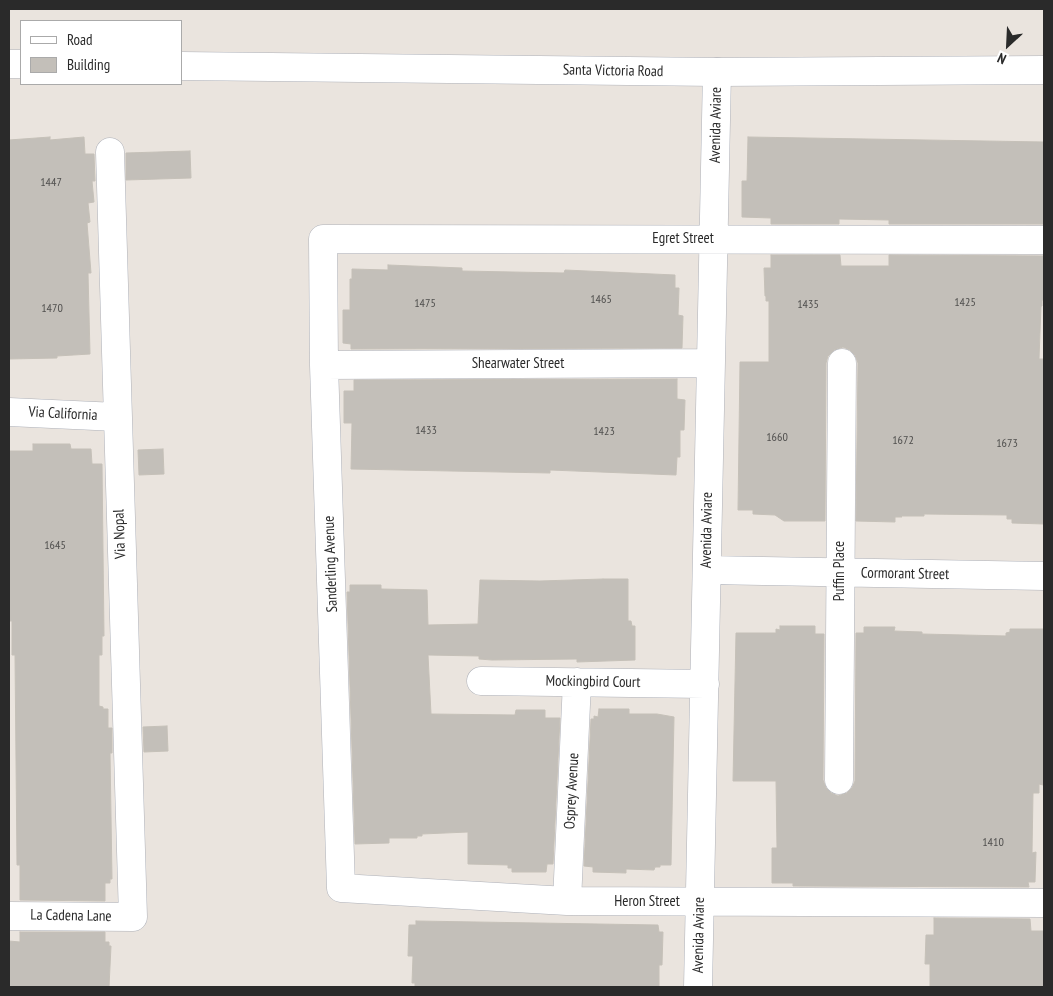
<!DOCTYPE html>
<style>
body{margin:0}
#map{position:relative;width:1053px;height:996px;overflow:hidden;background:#eae4de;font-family:"PT Sans Narrow",sans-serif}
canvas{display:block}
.frame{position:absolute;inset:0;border:10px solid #2a2a2a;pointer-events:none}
.legend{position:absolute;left:20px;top:20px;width:162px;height:65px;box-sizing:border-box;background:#fff;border:1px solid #aaa;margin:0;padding:6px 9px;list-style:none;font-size:15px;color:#2a2a2a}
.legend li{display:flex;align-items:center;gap:10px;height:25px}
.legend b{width:25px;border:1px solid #aaa}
.north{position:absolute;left:983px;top:20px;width:50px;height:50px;-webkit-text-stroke:4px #fff;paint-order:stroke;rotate:205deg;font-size:14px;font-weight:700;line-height:20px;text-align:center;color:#2a2a2a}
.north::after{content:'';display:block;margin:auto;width:18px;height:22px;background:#2a2a2a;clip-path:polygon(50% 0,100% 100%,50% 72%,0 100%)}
</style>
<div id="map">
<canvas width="1053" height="996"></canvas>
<div class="frame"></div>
<ul class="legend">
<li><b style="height:6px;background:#fff"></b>Road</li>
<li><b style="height:14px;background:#c3bfb9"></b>Building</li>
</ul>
<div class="north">N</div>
</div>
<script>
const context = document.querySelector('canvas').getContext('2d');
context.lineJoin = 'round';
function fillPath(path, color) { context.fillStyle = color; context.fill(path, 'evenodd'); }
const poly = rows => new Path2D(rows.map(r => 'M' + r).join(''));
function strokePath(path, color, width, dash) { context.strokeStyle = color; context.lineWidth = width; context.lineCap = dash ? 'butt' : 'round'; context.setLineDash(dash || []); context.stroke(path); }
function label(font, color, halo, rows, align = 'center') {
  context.font = font + ' "PT Sans Narrow",sans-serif'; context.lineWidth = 5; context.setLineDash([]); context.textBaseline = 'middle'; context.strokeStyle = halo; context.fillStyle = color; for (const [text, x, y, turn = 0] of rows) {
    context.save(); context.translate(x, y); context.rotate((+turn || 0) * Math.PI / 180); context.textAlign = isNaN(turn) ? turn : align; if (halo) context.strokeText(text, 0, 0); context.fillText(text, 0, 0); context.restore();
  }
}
const building = poly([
 [50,137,50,140,84,137,85,154,94,154,95,181,92,181,94,202,88,203,90,222,87,223,91,273,88,273,90,354,57,356,57,358,9,359,9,140,50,137],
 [748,137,1044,142,1044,224,889,224,889,220,839,219,839,224,771,224,771,218,742,217,742,181,747,181,748,137],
 [190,151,191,178,126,180,126,153,190,151],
 [771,255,840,255,841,266,889,266,889,255,1044,256,1044,300,1042,300,1042,306,1041,306,1039,359,1044,359,1044,524,1012,523,1012,519,1007,519,1007,515,924,514,924,516,901,516,902,517,895,517,895,522,856,521,858,363,855,355,850,350,843,347,834,350,828,356,826,363,825,521,784,521,775,515,753,514,753,510,738,510,740,362,769,362,769,301,766,301,766,296,765,296,764,268,771,268,771,255],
 [388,265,462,268,462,271,564,273,565,270,675,275,675,288,679,288,678,315,683,316,682,348,351,349,351,344,343,343,343,310,350,310,350,279,352,279,352,269,388,270,388,265],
 [677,379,677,399,685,400,684,430,680,430,680,457,677,457,676,475,550,470,550,473,351,469,352,423,344,423,344,391,354,391,354,380,677,379],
 [33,444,70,444,71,449,91,449,92,464,102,464,104,636,102,636,102,655,99,655,99,706,103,707,103,709,108,709,108,728,112,728,112,753,110,753,112,879,110,879,110,883,105,883,105,901,20,900,20,865,17,865,15,655,12,655,12,621,9,621,9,451,33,451,33,444],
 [163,449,164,474,139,475,138,450,163,449],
 [603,579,628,579,628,621,631,621,632,626,635,626,635,660,577,662,577,659,492,660,479,659,479,656,428,655,431,714,515,715,516,710,545,710,545,718,560,718,553,864,547,864,546,872,512,872,512,868,508,868,508,865,468,864,468,832,422,834,422,836,417,836,417,838,389,838,389,843,355,844,347,592,350,592,350,585,381,585,381,589,427,590,428,625,478,624,480,580,540,581,603,579],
 [780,626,815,626,815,634,824,634,823,780,826,788,831,793,838,796,847,793,852,788,855,781,856,633,864,633,864,627,895,627,894,631,922,632,922,634,1006,636,1006,633,1010,632,1010,629,1044,629,1043,785,1039,784,1039,793,1033,793,1032,853,1036,852,1035,882,1028,882,1029,887,793,886,793,883,772,883,772,848,777,848,776,781,733,781,736,633,776,633,776,629,780,630,780,626],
 [599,709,629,709,629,714,657,714,674,717,671,865,660,865,660,867,655,867,654,870,626,869,626,873,593,872,593,867,584,866,591,719,594,719,594,716,598,717,599,709],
 [167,726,168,751,144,752,143,727,167,726],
 [934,918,1030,919,1031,931,1044,931,1044,987,930,987,930,964,925,964,926,935,934,935,934,918],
 [416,921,658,925,659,932,663,932,662,965,659,965,659,987,415,987,415,983,412,983,413,956,408,956,409,925,416,925,416,921],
 [20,932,105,932,105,942,109,942,109,946,111,946,109,987,9,987,9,941,20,942,20,932]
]);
fillPath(building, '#c3bfb9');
strokePath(building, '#c5c0b8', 1);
const minor = poly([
 [1044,240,323,239,324,365,341,888,567,901,1044,903],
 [324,365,711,363],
 [9,412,117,417],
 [707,570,1044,576],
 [481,681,705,684],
 [839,780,842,363],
 [567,901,577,682],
 [9,916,133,917,110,152],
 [698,987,717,72]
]);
const tertiary = poly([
 [9,64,21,64],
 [181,66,717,72,1044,70]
]);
strokePath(minor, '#aeb1b9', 29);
strokePath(tertiary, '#aeb1b9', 29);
strokePath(minor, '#fff', 28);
strokePath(tertiary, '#fff', 28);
label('12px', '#504f4e', null, [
 ["1447",51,183],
 ["1465",601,300],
 ["1425",965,303],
 ["1475",425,304],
 ["1435",808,305],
 ["1470",52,309],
 ["1433",426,431],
 ["1423",604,432],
 ["1660",777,438],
 ["1672",903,441],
 ["1673",1007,444],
 ["1645",55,546],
 ["1410",993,843]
]);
label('15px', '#2a2a2a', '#fff', [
 ["Santa Victoria Road",613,71,1],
 ["Avenida Aviare",716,125,-89],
 ["Egret Street",683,239],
 ["Shearwater Street",518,364],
 ["Via California",63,414,3],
 ["Avenida Aviare",707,530,-89],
 ["Via Nopal",120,534,-92],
 ["Sanderling Avenue",331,564,-92],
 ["Puffin Place",840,571,-90],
 ["Cormorant Street",905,574,1],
 ["Mockingbird Court",593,682,1],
 ["Osprey Avenue",572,791,-87],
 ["Heron Street",647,902],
 ["La Cadena Lane",71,916,1],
 ["Avenida Aviare",699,935,-89]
]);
</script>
